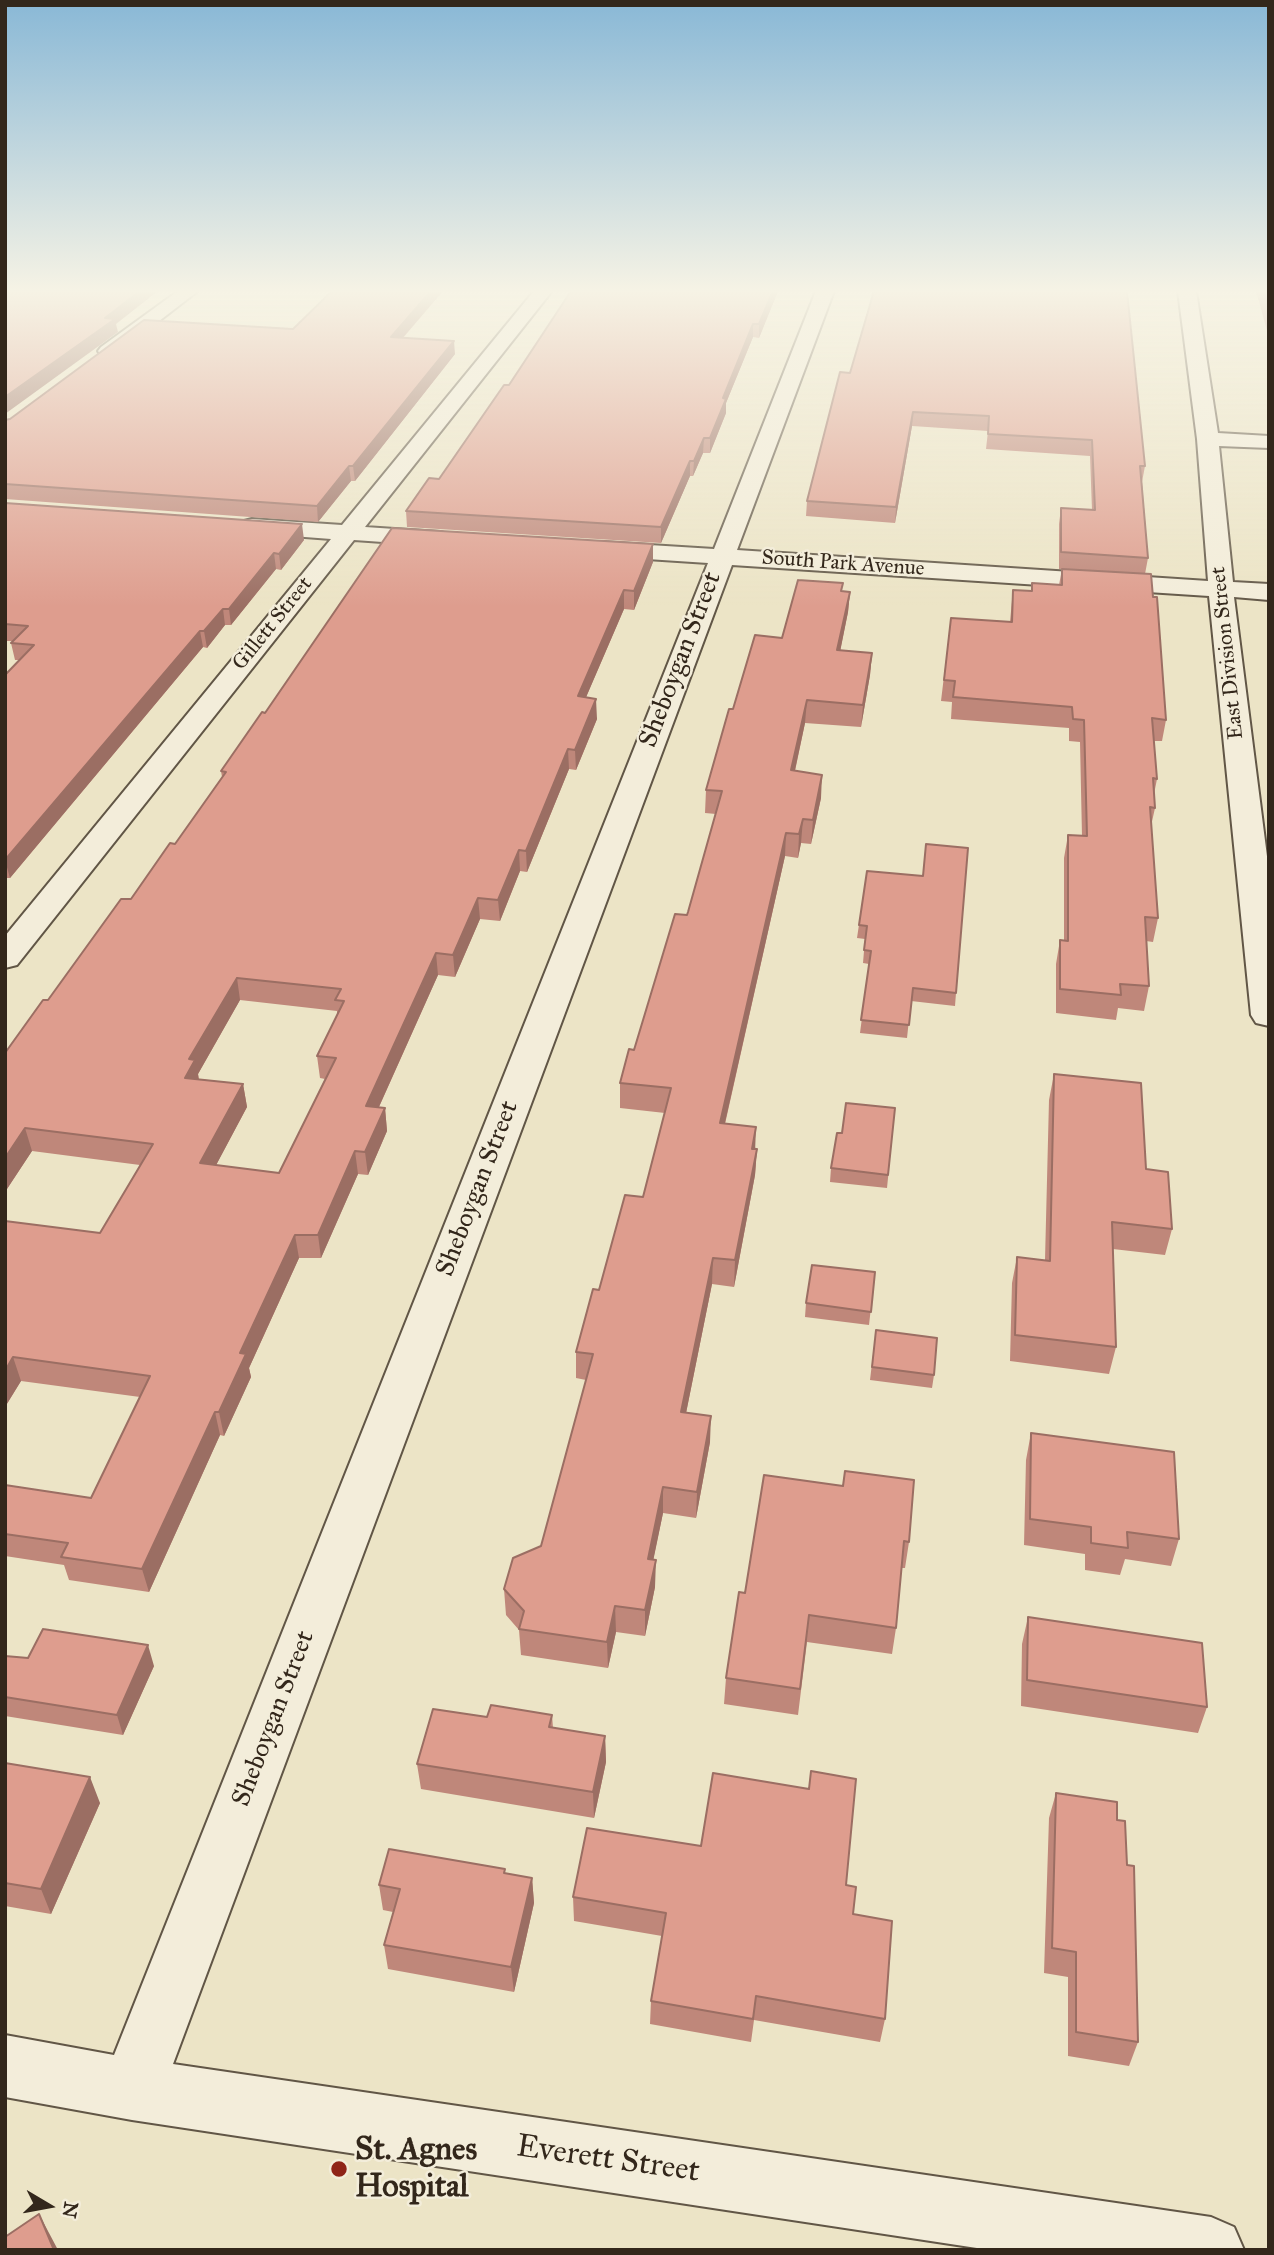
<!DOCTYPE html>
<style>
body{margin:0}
#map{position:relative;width:1274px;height:2255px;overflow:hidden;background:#ece4c6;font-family:"IM FELL Great Primer",serif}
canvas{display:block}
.frame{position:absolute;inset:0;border:7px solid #33271b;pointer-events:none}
.north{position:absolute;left:14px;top:2171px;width:70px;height:70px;-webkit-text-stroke:5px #f3edda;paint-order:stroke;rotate:100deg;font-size:19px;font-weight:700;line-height:28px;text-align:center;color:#33271b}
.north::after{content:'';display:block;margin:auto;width:24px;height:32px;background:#33271b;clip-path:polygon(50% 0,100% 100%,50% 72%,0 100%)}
</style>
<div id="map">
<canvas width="1274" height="2255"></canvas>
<div class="frame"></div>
<div class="north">N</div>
</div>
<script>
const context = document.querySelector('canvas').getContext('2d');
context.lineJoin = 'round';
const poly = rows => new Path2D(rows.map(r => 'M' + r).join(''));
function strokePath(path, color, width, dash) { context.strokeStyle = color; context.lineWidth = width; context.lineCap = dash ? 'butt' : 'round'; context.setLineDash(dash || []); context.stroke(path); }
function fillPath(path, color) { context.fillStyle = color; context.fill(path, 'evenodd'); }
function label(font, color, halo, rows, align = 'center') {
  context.font = font + ' "IM FELL Great Primer",serif'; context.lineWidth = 5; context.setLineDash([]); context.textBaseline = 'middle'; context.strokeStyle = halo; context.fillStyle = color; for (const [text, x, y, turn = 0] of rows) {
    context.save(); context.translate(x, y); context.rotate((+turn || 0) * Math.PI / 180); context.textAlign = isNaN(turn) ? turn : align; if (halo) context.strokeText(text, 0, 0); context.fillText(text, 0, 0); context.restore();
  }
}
const street = poly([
 [178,291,198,291,115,355,101,355,98,351,101,347,178,291],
 [534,291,552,291,365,527,440,532,448,534,452,539,448,544,440,546,354,540,17,965,5,968,5,936,331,539,252,533,244,531,240,526,244,521,252,519,342,525,534,291],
 [816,291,834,291,737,550,1208,581,1197,439,1178,291,1196,291,1218,433,1269,436,1269,448,1219,446,1233,582,1269,584,1269,600,1234,597,1269,872,1269,1026,1256,1023,1251,1015,1209,596,732,565,173,2064,1211,2217,1234,2227,1244,2250,990,2250,132,2120,5,2097,5,2035,114,2055,708,563,601,556,592,554,589,549,592,544,601,542,714,549,816,291]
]);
strokePath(street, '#615646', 4);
fillPath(street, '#f3edda');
fillPath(poly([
 [332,291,443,291,403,338,455,354,355,481,351,481,318,522,5,499,5,420,293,329],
 [571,291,778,291,759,338,753,337,726,403,726,413,710,453,703,453,693,476,690,476,661,543,407,527,406,511,439,479,509,385],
 [874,291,1145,466,1142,482,1148,558,1145,574,1166,720,1162,741,1154,741,1157,779,1154,794,1155,808,1151,826,1158,918,1153,942,1146,941,1149,986,1144,1011,1118,1008,1116,1020,1056,1013,1056,964,1060,940,1064,940,1064,858,1068,835,1082,836,1080,742,1069,741,1069,728,951,719,952,702,941,701,951,618,1010,622,1013,590,1031,591,1032,583,1059,585,1062,569,1059,569,1059,524,1061,508,1092,510,1090,456,986,449,988,431,912,426,895,523,806,516,807,501,850,373],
 [1256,291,1269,291,1269,338],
 [5,503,304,540,281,570,276,569,231,625,225,625,207,648,203,647,10,878,5,878,5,675,20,660,15,660,11,643,13,641,5,641],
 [653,544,653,562,634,610,624,609,586,697,597,719,576,770,569,769,527,872,520,871,500,921,480,919,455,977,438,975,379,1107,385,1108,387,1131,368,1175,358,1174,321,1258,299,1258,249,1368,251,1377,224,1436,220,1435,149,1592,69,1580,64,1565,5,1556,5,1485,91,1498,140,1397,21,1381,5,1407,5,1221,100,1233,140,1165,32,1151,5,1192,48,1000,175,844,222,777,221,771,265,713],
 [240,1000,337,1011,337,1015,317,1056,320,1078,325,1079,279,1173,216,1165,247,1107,243,1084,199,1079,198,1074],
 [843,591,850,592,848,612,840,651,872,653,870,675,861,727,805,723,795,771,821,798,811,844,801,843,798,858,785,856,725,1124,757,1149,755,1175,734,1287,712,1284,686,1413,710,1442,696,1518,663,1513,653,1560,655,1587,645,1636,616,1632,608,1668,521,1655,519,1630,506,1615,504,1589,541,1546,586,1380,576,1378,576,1352,599,1290,643,1197,665,1113,620,1108,620,1083,634,1050,688,912,716,814,705,813,706,790,733,709,782,638],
 [867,871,956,993,955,1006,911,1001,907,1038,860,1033,869,964,863,963,865,939,857,938],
 [1054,1074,1146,1169,1172,1229,1165,1255,1113,1249,1116,1347,1109,1374,1010,1361,1012,1283,1017,1257,1045,1260,1049,1100],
 [895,1108,887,1188,830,1182,831,1168],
 [875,1272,869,1325,805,1317,806,1303],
 [876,1330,934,1375,932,1388,870,1380],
 [1031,1433,1179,1539,1171,1566,1125,1559,1120,1575,1085,1570,1085,1554,1024,1545,1026,1460],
 [764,1475,909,1542,905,1568,901,1568,896,1628,892,1654,807,1642,798,1715,724,1704,726,1678,745,1593],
 [1028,1617,1207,1707,1198,1733,1021,1706,1022,1644],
 [5,1656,154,1666,123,1735,5,1716],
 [552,1715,553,1728,605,1736,606,1762,594,1818,421,1789,417,1764,487,1717],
 [5,1763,100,1803,51,1914,5,1906],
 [1056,1793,1117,1820,1127,1865,1138,2042,1129,2066,1068,2056,1068,1977,1044,1973,1049,1818],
 [505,1873,532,1878,534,1903,514,1992,388,1969,384,1945,393,1912,383,1910,379,1885],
 [846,1885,853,1914,885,2019,880,2042,754,2020,751,2042,650,2024,651,2001,662,1936,574,1921,573,1897]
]), '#bf877a');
fillPath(poly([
 [140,291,158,291,116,324,118,332,5,414,5,397],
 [431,291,443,291,392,350,391,337],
 [773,291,778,291,759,338,759,324],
 [753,324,753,337,726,403,726,413,710,453,710,438,723,398],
 [454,341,455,354,355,481,353,466],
 [913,412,912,426,895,523,896,507],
 [704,438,703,453,693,476,694,461],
 [690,461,690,476,661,543,661,527],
 [349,466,351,481,318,522,317,506],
 [302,524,304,540,281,570,279,554],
 [653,544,653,562,634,610,634,591],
 [274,553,276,569,231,625,229,609],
 [624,590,624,609,578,716,578,696],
 [850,592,848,612,836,672,837,650],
 [223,609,225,625,207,648,204,631],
 [200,631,203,647,10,878,5,860],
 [872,653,870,675,861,727,863,705],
 [596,699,597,719,576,770,575,750],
 [807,700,805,723,790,793,791,770],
 [568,749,569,769,527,872,526,851],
 [822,775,821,798,811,844,813,820],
 [803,819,801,843,798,858,799,834],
 [786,833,785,856,719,1149,720,1123],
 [519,850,520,871,500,921,498,900],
 [478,898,480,919,455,977,453,955],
 [436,953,438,975,369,1129,366,1106],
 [237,978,240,1000,198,1074,199,1083,185,1078,189,1059],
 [243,1084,247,1107,205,1186,200,1163],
 [385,1108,387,1131,368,1175,365,1152],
 [756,1127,755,1153,752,1149],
 [25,1128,32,1151,5,1192,5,1158],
 [757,1149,755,1175,734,1287,735,1260],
 [355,1151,358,1174,321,1258,318,1235],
 [295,1235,299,1258,249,1368,251,1377,224,1436,219,1412,240,1353],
 [713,1258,712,1284,681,1438,681,1412],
 [13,1357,21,1381,5,1407,5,1371],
 [215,1412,220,1435,149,1592,142,1569],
 [711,1416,710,1442,696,1518,697,1492],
 [663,1487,663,1513,648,1586,648,1559],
 [656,1560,655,1587,645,1636,645,1610],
 [615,1606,616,1632,608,1668,607,1642],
 [148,1645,154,1666,123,1735,117,1715],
 [605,1736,606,1762,594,1818,593,1792],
 [90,1777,100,1803,51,1914,41,1889],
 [532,1878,534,1903,514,1992,511,1967],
 [39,2214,58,2250,54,2250]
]), '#9b6e63');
const building = poly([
 [5,291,140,291,105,318,115,319,5,397,5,291],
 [332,291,431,291,391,337,454,341,353,466,349,466,317,506,5,484,5,420,10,419,144,320,293,329,332,291],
 [571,291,773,291,759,324,753,324,723,398,726,399,710,438,704,438,694,461,690,461,661,527,406,511,429,478,439,479,504,385,509,385,571,291],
 [874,291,1127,291,1145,466,1140,466,1148,558,1061,552,1061,508,1095,510,1092,440,988,434,989,416,913,412,896,507,807,501,840,372,850,373,874,291],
 [1264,291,1269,291,1269,309,1264,291],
 [5,503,302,524,279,554,274,553,229,609,223,609,204,631,200,631,5,860,5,675,34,645,11,643,28,626,5,624,5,503],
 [392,528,653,544,634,591,624,590,578,696,596,699,575,750,568,749,526,851,519,850,498,900,478,898,453,955,436,953,366,1106,385,1108,365,1152,355,1151,318,1235,295,1235,240,1353,246,1354,219,1412,215,1412,142,1569,61,1557,68,1543,5,1534,5,1485,91,1498,150,1376,13,1357,5,1371,5,1221,100,1233,153,1144,25,1128,5,1158,5,1053,43,1000,48,1000,121,899,131,899,170,843,175,844,226,772,221,771,262,712,265,713,392,528],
 [237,978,341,989,335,1000,344,1001,317,1056,336,1058,279,1173,200,1163,243,1084,185,1078,195,1060,189,1059,237,978],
 [1062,569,1151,574,1153,597,1157,597,1166,720,1152,718,1157,779,1153,778,1155,808,1150,807,1158,918,1145,917,1149,986,1120,984,1121,995,1060,989,1060,940,1068,941,1068,835,1087,836,1084,720,1073,719,1072,707,953,697,955,681,944,680,951,618,1012,622,1013,590,1032,591,1032,583,1062,585,1062,569],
 [798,580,843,583,841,591,850,592,837,650,872,653,863,705,807,700,791,770,822,775,813,820,803,819,799,834,786,833,720,1123,756,1127,752,1149,757,1149,735,1260,713,1258,681,1412,711,1416,697,1492,663,1487,648,1559,656,1560,645,1610,615,1606,607,1642,519,1629,524,1611,504,1589,513,1558,541,1546,593,1354,576,1352,593,1289,599,1290,625,1195,643,1197,671,1088,620,1083,629,1049,634,1050,675,914,687,915,688,912,722,791,706,790,729,709,733,709,755,635,782,638,798,580],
 [926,844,968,848,956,993,913,988,909,1025,861,1020,871,951,864,950,867,926,859,925,867,871,923,876,926,844],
 [1054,1074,1141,1083,1146,1169,1168,1172,1172,1229,1112,1222,1116,1347,1015,1335,1017,1257,1050,1261,1054,1074],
 [846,1103,895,1108,888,1175,831,1168,837,1133,842,1133,846,1103],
 [812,1265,875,1272,871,1312,806,1303,812,1265],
 [876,1330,937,1338,934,1375,872,1367,876,1330],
 [1031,1433,1174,1452,1179,1539,1127,1532,1128,1548,1091,1543,1091,1527,1030,1519,1031,1433],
 [845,1471,914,1480,909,1542,904,1541,896,1628,809,1615,800,1689,726,1678,739,1592,745,1593,764,1475,843,1486,845,1471],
 [1028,1617,1202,1643,1207,1707,1027,1680,1028,1617],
 [43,1629,148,1645,117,1715,5,1697,5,1656,28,1658,43,1629],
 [491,1705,552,1715,549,1727,605,1736,593,1792,417,1764,433,1709,487,1717,491,1705],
 [5,1763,90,1777,41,1889,5,1883,5,1763],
 [811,1771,856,1779,846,1885,856,1887,853,1914,892,1921,885,2019,756,1996,753,2019,651,2001,666,1913,573,1897,587,1828,701,1846,713,1773,809,1789,811,1771],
 [1056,1793,1117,1802,1117,1820,1125,1821,1127,1865,1134,1866,1138,2042,1076,2032,1076,1952,1052,1948,1056,1793],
 [389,1849,505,1869,504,1873,532,1878,511,1967,384,1945,400,1889,379,1885,389,1849],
 [39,2214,54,2250,5,2250,5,2237,39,2214]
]);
fillPath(building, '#de9d8e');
strokePath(building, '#9b6e63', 2);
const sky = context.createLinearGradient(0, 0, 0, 607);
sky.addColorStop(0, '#89b8d6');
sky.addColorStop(0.48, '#f6f3e5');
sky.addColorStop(1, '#f6f3e500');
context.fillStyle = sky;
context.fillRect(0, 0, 1274, 607);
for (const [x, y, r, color] of [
 [339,2169,9,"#8f2418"]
]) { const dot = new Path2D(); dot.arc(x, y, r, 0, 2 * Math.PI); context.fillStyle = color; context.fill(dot); strokePath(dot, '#f3edda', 2.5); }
label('21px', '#33271b', '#f3edda', [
 ["South Park Avenue",843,564,4],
 ["Gillett Street",273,624,-51],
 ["East Division Street",1228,653,-96]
]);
label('26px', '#33271b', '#f3edda', [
 ["Sheboygan Street",681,660,-69],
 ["Sheboygan Street",478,1189,-69],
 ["Sheboygan Street",274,1719,-69]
]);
label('bold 32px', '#33271b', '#f3edda', [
 ["St. Agnes",355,2151],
 ["Hospital",355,2188]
], 'left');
label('32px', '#33271b', '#f3edda', [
 ["Everett Street",608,2160,8]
]);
</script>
